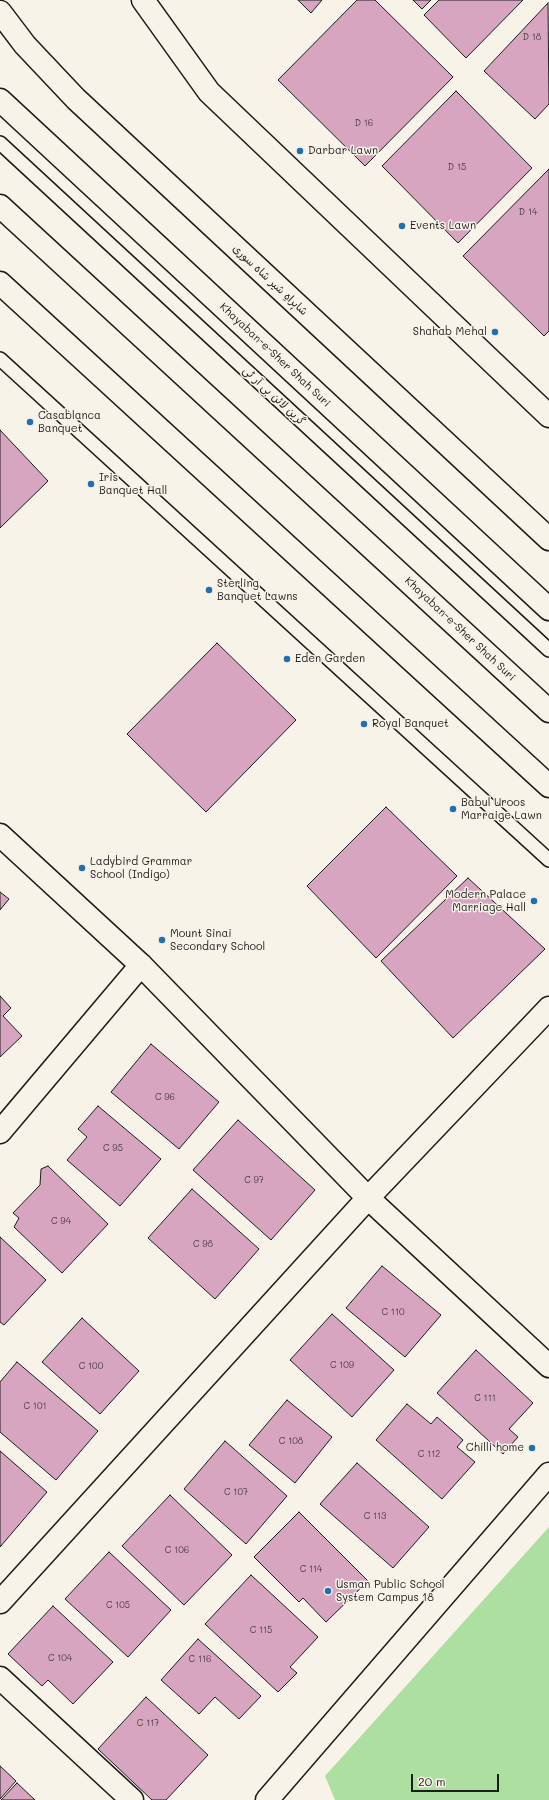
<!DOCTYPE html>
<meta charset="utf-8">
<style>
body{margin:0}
#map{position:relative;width:549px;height:1800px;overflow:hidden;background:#f7f3e8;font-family:Mali,sans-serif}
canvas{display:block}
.scale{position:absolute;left:411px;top:1774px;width:88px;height:18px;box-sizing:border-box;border:2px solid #1c1c1c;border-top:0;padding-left:5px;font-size:12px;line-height:14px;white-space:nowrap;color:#1c1c1c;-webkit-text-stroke:3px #f7f3e8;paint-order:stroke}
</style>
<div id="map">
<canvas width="549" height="1800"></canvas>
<div class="scale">20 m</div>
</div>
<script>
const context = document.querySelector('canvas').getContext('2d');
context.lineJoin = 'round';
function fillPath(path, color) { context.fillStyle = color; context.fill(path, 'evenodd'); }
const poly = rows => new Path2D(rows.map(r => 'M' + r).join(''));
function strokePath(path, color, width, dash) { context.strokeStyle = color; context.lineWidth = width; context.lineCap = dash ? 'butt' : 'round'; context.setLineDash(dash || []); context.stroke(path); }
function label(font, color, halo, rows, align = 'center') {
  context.font = font + ' Mali,"Playpen Sans Arabic",sans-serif'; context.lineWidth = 3; context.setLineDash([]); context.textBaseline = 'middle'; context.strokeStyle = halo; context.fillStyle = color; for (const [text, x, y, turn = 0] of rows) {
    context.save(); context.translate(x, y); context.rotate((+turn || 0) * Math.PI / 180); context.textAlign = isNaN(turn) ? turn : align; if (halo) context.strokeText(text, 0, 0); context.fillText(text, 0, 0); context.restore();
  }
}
fillPath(poly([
 [549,1527,549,1800,335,1800,325,1776]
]), '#acdfa0');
const building = poly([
 [298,0,322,0,311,13,298,0],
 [357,0,375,0,453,77,365,166,278,80,357,0],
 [413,0,431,0,422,9,413,0],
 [439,0,523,0,466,58,424,15,439,0],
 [548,3,549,104,535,119,484,71,548,3],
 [456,91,532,168,458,243,382,166,456,91],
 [549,169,549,331,544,336,463,256,549,169],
 [0,430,48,481,0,528,0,430],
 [217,643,296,720,206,812,127,734,217,643],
 [386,807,457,876,376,958,307,886,386,807],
 [468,878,545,949,453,1038,381,961,468,878],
 [0,892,9,899,0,910,0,892],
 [0,996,11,1008,3,1016,22,1036,0,1057,0,996],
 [151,1044,219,1102,179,1149,111,1092,151,1044],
 [98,1106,161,1159,120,1206,67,1160,87,1137,78,1129,98,1106],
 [238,1120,315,1190,271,1240,193,1170,238,1120],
 [48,1166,108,1224,62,1273,14,1227,19,1218,13,1213,40,1185,41,1169,48,1166],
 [192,1189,259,1249,215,1299,148,1238,192,1189],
 [0,1237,46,1280,4,1325,0,1322,0,1237],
 [382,1266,441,1315,405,1357,346,1308,382,1266],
 [332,1314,394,1370,352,1417,290,1360,332,1314],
 [82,1318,139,1371,100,1414,42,1362,82,1318],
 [476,1350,533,1403,509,1429,518,1437,503,1454,437,1393,476,1350],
 [17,1362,98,1431,56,1480,0,1432,0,1382,17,1362],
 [287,1400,332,1437,295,1483,249,1445,287,1400],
 [407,1404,431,1424,437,1417,463,1440,457,1447,475,1462,442,1499,376,1440,407,1404],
 [225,1441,287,1496,246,1544,184,1489,225,1441],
 [0,1451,47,1492,0,1547,0,1451],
 [357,1463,429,1527,393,1568,320,1504,357,1463],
 [170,1495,232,1555,184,1605,122,1546,170,1495],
 [299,1512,368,1581,326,1622,303,1598,299,1602,254,1557,299,1512],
 [109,1552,171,1610,128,1657,65,1599,109,1552],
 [251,1575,318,1637,290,1667,297,1673,278,1692,205,1624,251,1575],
 [53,1606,113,1662,73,1704,48,1680,42,1686,8,1654,53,1606],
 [198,1639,261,1696,239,1719,215,1697,199,1714,161,1680,198,1639],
 [146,1697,208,1755,166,1800,152,1800,98,1749,146,1697],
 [0,1766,16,1781,0,1799,0,1766],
 [17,1783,35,1800,1,1800,17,1783]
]);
fillPath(building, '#d8a5c1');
strokePath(building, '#1c1c1c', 1);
const lane = poly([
 [0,143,549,650],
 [0,359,549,860]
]);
const street = poly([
 [143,0,209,92,549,416],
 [0,1132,141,965],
 [0,1602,368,1198,549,1008],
 [0,1678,132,1800],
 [267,1800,549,1474]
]);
const secondary = poly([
 [0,12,25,45,76,99,549,539],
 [0,283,549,786],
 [0,835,141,965,368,1198,549,1366]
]);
const primary = poly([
 [0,100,549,609],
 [0,206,549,711]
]);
strokePath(lane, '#1c1c1c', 16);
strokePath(street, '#1c1c1c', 25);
strokePath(secondary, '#1c1c1c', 25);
strokePath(primary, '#1c1c1c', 25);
strokePath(lane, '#f7f3e8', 13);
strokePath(street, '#f7f3e8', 22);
strokePath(secondary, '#f7f3e8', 22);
strokePath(primary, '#f7f3e8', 22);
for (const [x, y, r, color] of [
 [300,151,4,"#1f6fb2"],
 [402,226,4,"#1f6fb2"],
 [495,332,4,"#1f6fb2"],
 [30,422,4,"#1f6fb2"],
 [91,484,4,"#1f6fb2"],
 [209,590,4,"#1f6fb2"],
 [287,659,4,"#1f6fb2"],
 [364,724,4,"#1f6fb2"],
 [453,809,4,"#1f6fb2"],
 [82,868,4,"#1f6fb2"],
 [534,901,4,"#1f6fb2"],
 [162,940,4,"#1f6fb2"],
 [532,1448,4,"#1f6fb2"],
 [328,1591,4,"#1f6fb2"]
]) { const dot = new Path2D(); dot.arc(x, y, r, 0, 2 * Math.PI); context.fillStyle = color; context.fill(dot); strokePath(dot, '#f7f3e8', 1.5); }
label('9px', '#4b3e45', null, [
 ["D 18",532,37],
 ["D 16",364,123],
 ["D 15",457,167],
 ["D 14",528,212],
 ["C 96",165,1097],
 ["C 95",113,1148],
 ["C 97",254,1180],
 ["C 94",61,1221],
 ["C 98",203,1244],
 ["C 110",393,1312],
 ["C 109",342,1365],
 ["C 100",91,1366],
 ["C 111",485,1398],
 ["C 101",35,1406],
 ["C 108",291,1441],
 ["C 112",429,1454],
 ["C 107",236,1492],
 ["C 113",375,1516],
 ["C 106",177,1550],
 ["C 114",311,1569],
 ["C 105",118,1605],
 ["C 115",261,1630],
 ["C 104",60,1658],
 ["C 116",200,1659],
 ["C 117",148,1723]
]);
label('11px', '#1c1c1c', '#f7f3e8', [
 ["Darbar Lawn",308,151],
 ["Events Lawn",410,226],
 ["Shahab Mehal",487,332,"right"],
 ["Casablanca",38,416],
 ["Banquet",38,429],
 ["Iris",99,478],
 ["Banquet Hall",99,491],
 ["Sterling",217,584],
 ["Banquet Lawns",217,597],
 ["Eden Garden",295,659],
 ["Royal Banquet",372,724],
 ["Babul Uroos",461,803],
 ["Marraige Lawn",461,816],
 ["Ladybird Grammar",90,862],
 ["School (Indigo)",90,875],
 ["Modern Palace",526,895,"right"],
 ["Marriage Hall",526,908,"right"],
 ["Mount Sinai",170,934],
 ["Secondary School",170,947],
 ["Chilli home",524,1448,"right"],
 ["Usman Public School",336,1585],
 ["System Campus 18",336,1598]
], 'left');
label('11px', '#1c1c1c', '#f7f3e8', [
 ["شاہراہِ شیر شاہ سوری",270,280,43],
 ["Khayaban-e-Sher Shah Suri",275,355,43],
 ["گرین لائن بی آر ٹی",274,396,43],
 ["Khayaban-e-Sher Shah Suri",460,629,43]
]);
</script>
